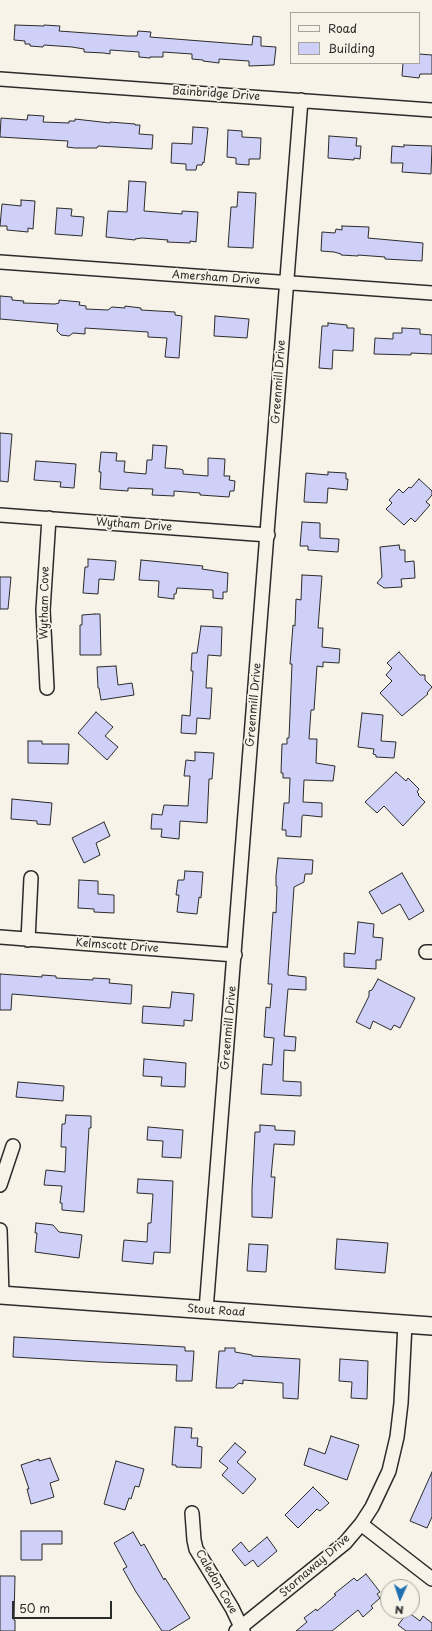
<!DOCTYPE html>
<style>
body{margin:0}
#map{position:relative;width:432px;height:1631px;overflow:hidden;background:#f7f3e8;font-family:"Playpen Sans",sans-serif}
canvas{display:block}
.legend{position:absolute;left:290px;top:12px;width:130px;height:52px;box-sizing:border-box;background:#f7f3e8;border:1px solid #a5a39c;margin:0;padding:5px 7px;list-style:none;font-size:12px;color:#2b2b2b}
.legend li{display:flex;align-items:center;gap:8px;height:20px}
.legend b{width:20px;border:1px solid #a5a39c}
.north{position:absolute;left:380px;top:1579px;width:40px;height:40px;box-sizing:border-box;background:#f7f3e8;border:1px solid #a5a39c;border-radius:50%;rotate:183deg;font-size:11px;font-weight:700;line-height:16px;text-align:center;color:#2b2b2b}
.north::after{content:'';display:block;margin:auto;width:14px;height:18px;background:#1f6fb2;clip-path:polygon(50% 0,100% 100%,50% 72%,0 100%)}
.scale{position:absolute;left:12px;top:1601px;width:100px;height:18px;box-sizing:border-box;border:2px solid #2b2b2b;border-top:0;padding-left:5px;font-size:12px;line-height:14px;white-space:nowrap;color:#2b2b2b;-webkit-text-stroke:3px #f7f3e8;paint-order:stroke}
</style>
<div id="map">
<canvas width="432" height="1631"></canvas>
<ul class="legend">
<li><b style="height:5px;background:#f7f3e8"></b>Road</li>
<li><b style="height:11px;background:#ced0f8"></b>Building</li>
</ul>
<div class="north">N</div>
<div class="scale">50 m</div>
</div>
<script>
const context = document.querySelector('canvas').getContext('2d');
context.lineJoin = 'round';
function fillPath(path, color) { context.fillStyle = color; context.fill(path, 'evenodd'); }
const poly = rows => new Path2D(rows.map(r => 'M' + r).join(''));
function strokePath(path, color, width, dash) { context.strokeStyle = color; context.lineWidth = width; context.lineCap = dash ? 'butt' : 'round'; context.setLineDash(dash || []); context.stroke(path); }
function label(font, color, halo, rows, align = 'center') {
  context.font = font + ' "Playpen Sans",sans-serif'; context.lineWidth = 3.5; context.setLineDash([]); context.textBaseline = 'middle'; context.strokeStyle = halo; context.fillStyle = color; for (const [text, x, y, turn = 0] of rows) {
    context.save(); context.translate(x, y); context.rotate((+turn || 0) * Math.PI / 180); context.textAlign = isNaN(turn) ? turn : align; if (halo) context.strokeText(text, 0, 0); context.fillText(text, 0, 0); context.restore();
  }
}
const building = poly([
 [15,25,44,26,44,25,60,26,59,31,128,36,137,36,138,31,151,32,150,37,252,45,253,36,261,37,261,46,276,47,274,65,249,66,249,61,219,59,219,63,203,61,203,60,192,59,192,54,163,52,163,57,150,57,150,58,139,57,139,52,110,50,110,54,104,53,84,52,84,49,72,47,44,45,43,47,30,46,30,44,25,44,25,41,14,40,15,25],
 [419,54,432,55,432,74,420,74,419,78,402,76,403,63,419,63,419,54],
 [28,115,44,116,43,122,69,123,69,121,75,121,75,119,110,123,110,122,135,124,135,125,140,125,139,134,153,135,152,149,98,146,97,148,75,148,67,147,68,141,0,137,1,118,27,120,28,115],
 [193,127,208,128,204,163,203,162,202,165,197,165,196,170,186,170,186,164,171,163,172,143,192,144,193,127],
 [228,130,242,131,242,137,261,138,260,159,249,159,249,165,236,164,236,158,227,157,228,130],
 [329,136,357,138,356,146,361,146,360,159,354,158,354,160,328,158,329,136],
 [404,145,432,146,431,174,402,172,403,163,391,163,392,146,404,147,404,145],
 [129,181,146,182,144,211,182,214,182,211,198,212,196,242,190,241,190,243,167,242,168,240,142,238,135,239,135,240,106,237,108,211,127,212,129,181],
 [238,192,256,193,253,248,228,247,231,207,237,207,238,192],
 [21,200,35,201,33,229,28,228,28,232,7,230,7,226,0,226,2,204,21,206,21,200],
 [57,208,72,209,71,216,84,217,82,236,55,234,57,208],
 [342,226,369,227,368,238,423,243,422,261,385,259,385,257,358,255,358,256,341,255,341,254,334,252,321,251,322,232,335,233,336,229,342,230,342,226],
 [0,296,12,297,12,300,24,301,23,303,55,304,59,303,59,300,80,302,79,305,86,306,86,309,108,310,112,307,125,308,125,306,141,308,141,310,175,312,175,315,182,316,179,358,165,357,167,338,148,337,148,332,85,328,85,334,73,333,69,336,61,335,57,331,58,324,0,319,0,296],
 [215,316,249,319,247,338,214,336,215,316],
 [328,323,347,325,347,328,354,328,353,351,333,350,332,369,319,368,322,326,328,326,328,323],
 [402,328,420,329,420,334,432,335,432,354,411,353,411,355,374,354,375,338,393,339,393,333,402,333,402,328],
 [0,433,12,434,8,482,0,481,0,433],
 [153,445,167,446,165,468,180,469,183,470,183,474,208,476,208,458,225,459,224,476,230,476,229,480,235,481,234,491,230,491,229,497,200,495,200,493,174,491,174,496,152,495,153,489,128,488,128,491,100,489,101,472,99,472,101,452,117,453,116,461,125,461,124,472,146,474,147,460,152,460,153,445],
 [36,461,76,464,74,488,60,487,61,482,34,480,36,461],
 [328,472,346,473,346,479,348,479,347,490,328,488,327,503,304,502,306,473,328,475,328,472],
 [419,479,432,491,432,495,426,502,430,505,415,522,411,518,404,525,386,509,392,503,389,500,399,489,403,493,409,487,411,488,419,479],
 [302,522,320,523,320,538,339,539,338,552,308,550,308,546,300,546,302,522],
 [399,545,400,550,405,550,405,562,414,561,415,578,401,579,402,587,384,588,377,583,382,577,380,547,399,545],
 [88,559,116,561,114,580,99,579,98,594,83,593,85,567,88,567,88,559],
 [141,560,203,566,202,569,228,573,227,592,223,592,223,599,213,598,213,590,177,588,176,594,174,594,174,599,158,597,159,581,139,580,141,560],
 [302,575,322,576,318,628,323,628,322,647,340,649,339,663,323,662,323,667,317,666,314,710,311,710,309,739,317,739,316,763,335,766,333,781,304,780,303,802,322,803,322,817,303,815,302,817,301,837,286,836,286,830,282,830,284,803,289,803,290,778,283,778,283,773,281,773,282,744,287,744,287,738,289,738,292,664,290,664,293,625,295,626,296,599,301,600,302,575],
 [0,577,11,577,8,609,0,609,0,577],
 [95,614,100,614,101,655,80,655,80,625,82,625,82,615,95,614],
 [201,626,222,627,221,656,208,655,206,688,212,688,210,719,197,718,196,734,181,733,182,715,190,716,193,671,191,671,192,653,197,653,201,626],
 [399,652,420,675,425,675,425,680,432,687,427,693,428,694,402,716,380,693,392,681,386,675,392,668,387,663,399,652],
 [116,666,118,685,132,683,134,695,101,700,99,688,98,688,97,667,116,666],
 [96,712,113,727,105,736,118,747,107,760,78,733,96,712],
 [362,713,383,715,381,741,396,742,394,758,376,757,376,755,373,754,374,749,358,747,362,713],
 [28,741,42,741,42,744,69,744,68,764,28,763,28,741],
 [195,752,214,753,212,779,209,779,207,823,180,821,179,839,161,837,162,829,151,829,152,814,162,815,164,805,188,806,190,776,184,776,186,760,195,761,195,752],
 [396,772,406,781,408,778,419,789,417,792,419,794,418,795,425,802,403,826,384,806,377,813,365,802,396,772],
 [12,799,52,803,50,825,37,824,37,821,11,819,12,799],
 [104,822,110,836,96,843,100,855,84,863,72,838,104,822],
 [278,858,313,860,312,874,305,874,304,882,294,887,288,973,288,975,306,977,306,990,288,989,284,1036,296,1037,295,1051,284,1050,283,1081,301,1082,301,1096,261,1094,263,1064,272,1065,274,1038,264,1037,266,1007,270,1008,272,984,268,984,273,912,276,913,277,886,276,886,276,876,278,858],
 [185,871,203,872,201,898,199,897,197,914,177,912,179,895,176,895,178,880,184,880,185,871],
 [402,873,424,911,409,920,400,904,382,914,369,892,402,873],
 [79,880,98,881,98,894,114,895,114,913,94,912,94,909,78,908,79,880],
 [358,922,374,924,373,937,383,938,381,960,376,960,376,969,344,967,344,953,355,954,358,922],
 [0,974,42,977,42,975,56,976,56,978,93,980,93,978,110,979,109,983,132,985,131,1004,12,994,11,1010,0,1010,0,974],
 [378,979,415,998,400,1028,394,1025,391,1030,373,1021,370,1029,356,1022,369,996,369,991,372,990,378,979],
 [172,992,194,994,192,1021,184,1020,184,1026,142,1023,143,1006,170,1008,172,992],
 [144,1059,186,1063,185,1087,161,1086,162,1077,143,1076,144,1059],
 [18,1082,64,1086,63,1101,16,1097,18,1082],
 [66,1115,91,1116,91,1128,89,1128,84,1212,62,1210,62,1203,60,1203,62,1186,44,1185,46,1170,65,1172,66,1147,61,1147,62,1124,65,1124,66,1115],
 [260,1125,275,1126,275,1130,295,1131,294,1145,274,1144,274,1145,271,1177,275,1177,272,1218,252,1217,252,1189,255,1132,260,1132,260,1125],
 [148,1127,183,1130,181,1158,162,1157,163,1141,147,1140,148,1127],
 [138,1179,173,1181,170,1253,154,1252,153,1264,122,1261,124,1240,147,1242,148,1223,151,1223,153,1194,137,1193,138,1179],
 [36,1223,53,1225,59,1232,82,1235,79,1258,35,1252,37,1233,35,1233,36,1223],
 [337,1239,388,1243,385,1273,335,1269,337,1239],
 [249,1244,268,1245,266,1272,247,1271,249,1244],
 [14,1337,185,1347,185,1351,194,1351,192,1381,176,1381,177,1365,99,1362,13,1357,14,1337],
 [225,1348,235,1348,235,1352,252,1355,252,1356,300,1359,298,1399,283,1398,283,1383,243,1380,243,1384,239,1383,233,1388,216,1388,219,1351,225,1351,225,1348],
 [340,1359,368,1361,367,1399,351,1398,352,1382,339,1381,340,1359],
 [175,1427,192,1428,191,1438,198,1438,197,1446,202,1447,201,1468,176,1467,176,1465,172,1465,175,1427],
 [331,1436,359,1445,347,1480,304,1465,309,1448,325,1454,331,1436],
 [235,1443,246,1452,237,1462,256,1479,243,1494,222,1475,228,1468,219,1461,235,1443],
 [50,1458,59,1480,50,1483,54,1497,31,1504,27,1489,29,1489,21,1465,39,1459,39,1461,50,1458],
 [116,1461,144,1469,139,1487,135,1486,131,1499,129,1498,125,1510,104,1504,116,1461],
 [432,1472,432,1517,427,1528,410,1521,432,1472],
 [313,1487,329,1503,320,1511,317,1509,298,1528,285,1515,313,1487],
 [21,1531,62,1531,62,1544,42,1544,42,1560,21,1560,21,1531],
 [133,1532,141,1546,144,1544,164,1580,165,1578,190,1618,169,1631,162,1631,136,1592,123,1569,127,1567,114,1543,133,1532],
 [267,1537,277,1551,258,1567,253,1560,245,1566,232,1550,241,1542,249,1552,267,1537],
 [366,1574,380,1592,377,1594,380,1598,371,1606,373,1608,363,1617,358,1610,332,1631,296,1631,307,1622,304,1618,316,1609,317,1611,336,1595,334,1594,354,1578,357,1581,366,1574],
 [0,1576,15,1576,14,1620,15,1620,15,1631,0,1631,0,1576],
 [408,1612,420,1621,423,1616,432,1623,432,1631,406,1631,398,1625,408,1612]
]);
fillPath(building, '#ced0f8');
strokePath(building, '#2b2b2b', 1);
const minor = poly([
 [0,79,432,110],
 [0,262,432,293],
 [0,515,268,535],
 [47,688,43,610,49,518],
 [0,937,235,955],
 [28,940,31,878],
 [426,952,432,952],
 [0,1185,13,1146],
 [0,1230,2,1295],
 [206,1310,301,100],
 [192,1513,194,1540,196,1549,232,1608,243,1631],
 [361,1524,432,1579],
 [236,1631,345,1543,361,1524,372,1507,389,1471,397,1437,401,1403,405,1324]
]);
const tertiary = poly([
 [0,1295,432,1326]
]);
strokePath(minor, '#2b2b2b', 16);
strokePath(tertiary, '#2b2b2b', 20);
strokePath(minor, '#f7f3e8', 13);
strokePath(tertiary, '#f7f3e8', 17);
label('11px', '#2b2b2b', '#f7f3e8', [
 ["Bainbridge Drive",216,94,4],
 ["Amersham Drive",216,278,4],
 ["Greenmill Drive",279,382,-86],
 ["Wytham Drive",134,525,4],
 ["Wytham Cove",45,603,-89],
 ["Greenmill Drive",254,705,-85],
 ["Kelmscott Drive",117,946,4],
 ["Greenmill Drive",229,1028,-85],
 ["Stout Road",216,1311,4],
 ["Stornaway Drive",315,1566,-41],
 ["Caledon Cove",216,1582,60]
]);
</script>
